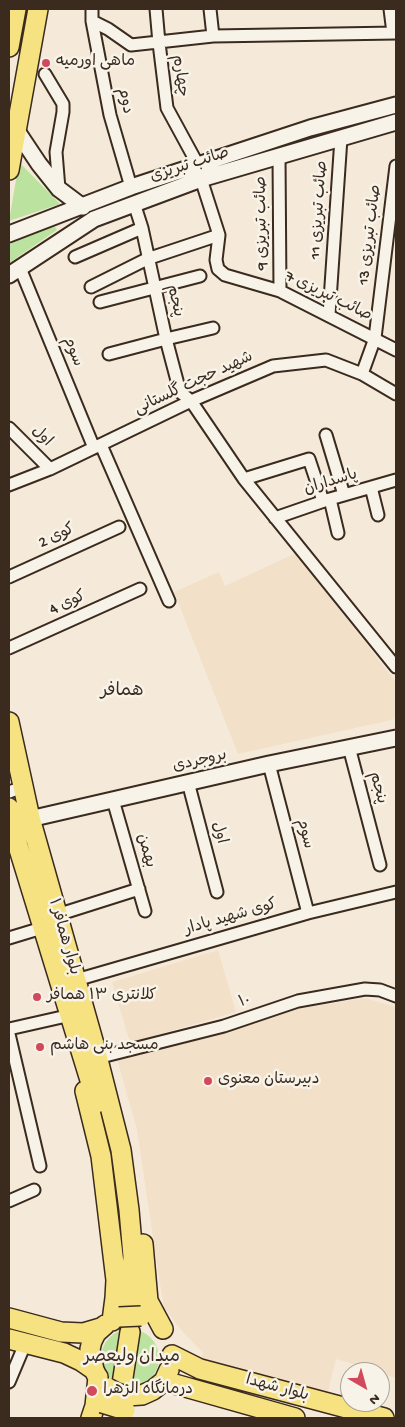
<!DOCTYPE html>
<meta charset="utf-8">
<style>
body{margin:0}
#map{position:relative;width:405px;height:1427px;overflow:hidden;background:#f5ead9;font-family:"Gochi Hand",sans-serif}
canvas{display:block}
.frame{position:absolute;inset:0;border:10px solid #3b2a1e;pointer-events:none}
.north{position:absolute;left:340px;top:1362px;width:50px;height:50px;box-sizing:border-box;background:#f7f3e8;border:1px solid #aca397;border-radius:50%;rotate:142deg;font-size:14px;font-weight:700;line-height:20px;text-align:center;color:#3b2a1e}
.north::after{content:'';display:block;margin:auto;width:18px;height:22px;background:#d1495b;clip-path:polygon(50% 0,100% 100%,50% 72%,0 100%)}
</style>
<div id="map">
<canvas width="405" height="1427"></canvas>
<div class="frame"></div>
<div class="north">N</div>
</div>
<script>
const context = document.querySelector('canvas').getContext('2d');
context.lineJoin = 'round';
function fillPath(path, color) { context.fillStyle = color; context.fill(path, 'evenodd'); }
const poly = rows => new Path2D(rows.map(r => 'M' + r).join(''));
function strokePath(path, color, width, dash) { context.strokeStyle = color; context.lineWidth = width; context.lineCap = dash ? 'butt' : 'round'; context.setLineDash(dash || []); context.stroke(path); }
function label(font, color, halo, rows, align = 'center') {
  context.font = font + ' "Gochi Hand","Playpen Sans Arabic",sans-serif'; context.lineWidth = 5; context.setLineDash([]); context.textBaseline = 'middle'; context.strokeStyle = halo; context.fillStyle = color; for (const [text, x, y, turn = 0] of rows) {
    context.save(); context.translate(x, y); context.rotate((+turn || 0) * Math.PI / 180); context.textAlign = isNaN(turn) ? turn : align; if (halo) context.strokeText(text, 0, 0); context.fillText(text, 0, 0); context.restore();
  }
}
fillPath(poly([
 [296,553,396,682,396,719,238,754,174,592,219,572,225,586],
 [218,950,236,1012,130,1043,112,982],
 [365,998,396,1007,396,1378,380,1373,380,1372,336,1359,327,1395,201,1361,203,1353,181,1330,164,1307,159,1278,137,1130,117,1059,277,1012]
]), '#f3e0c8');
fillPath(poly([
 [19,162,60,204,9,221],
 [53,224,57,230,9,263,9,242],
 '101 1358a29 29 0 1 1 58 0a29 29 0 1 1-58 0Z'
]), '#bbe39f');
strokePath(poly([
 [120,1331,126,1301]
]), '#d0c4b4', 19, [19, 9]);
const minor = poly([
 [92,9,92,21,110,115,131,187],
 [156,9,159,43,167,108,198,165,201,179,219,235,216,260,218,269,225,275,280,291,396,350],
 [210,9,213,36],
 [390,9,393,33],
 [92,21,108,29,131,45,213,36,396,33],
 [45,74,63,104,63,112,56,152,59,189],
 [279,156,280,291],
 [134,203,142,228,166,339,180,392,191,401,244,479,396,667],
 [75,257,142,228],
 [20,268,94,448],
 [91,287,147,259,219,235],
 [100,302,200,276],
 [329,315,341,138],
 [109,354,166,339,213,328],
 [362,374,375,338,396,166],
 [9,428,50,469],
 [326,435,344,495],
 [101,445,169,601],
 [244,479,309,459,323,501],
 [9,485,50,469,191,401,273,366,326,360,362,374,396,394],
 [371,487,378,515],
 [330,499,338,533],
 [275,518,330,499,396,480],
 [9,577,119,527],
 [9,648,140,589],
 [349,747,380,865],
 [269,764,308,913],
 [188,782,217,892],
 [9,792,23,787],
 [113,800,145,911],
 [57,915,139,889],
 [9,938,42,928],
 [76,980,308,913,396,892],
 [9,1029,71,1015],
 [9,1034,40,1166],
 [105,1056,224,1026,298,1001,365,989,380,990,396,996],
 [9,1201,34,1190],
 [9,1382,25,1344]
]);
const tertiary = poly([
 [17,131,39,164,59,189,83,207],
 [9,234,131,187,310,128,396,105],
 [9,275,94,219,201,179,396,122],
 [21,821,269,764,396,738]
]);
const primary = poly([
 [9,47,16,9],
 [9,170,38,9],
 [9,722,30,818,94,1044,121,1150,129,1210,133,1256,131,1301],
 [9,808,18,846,97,1103],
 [85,1091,101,1156,116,1280,115,1298,112,1321],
 [143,1244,148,1301,163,1329],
 [9,1318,61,1332,83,1333,100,1328],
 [9,1339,64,1353,81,1361,94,1370],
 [172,1355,200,1369,384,1418],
 [97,1376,94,1370,92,1360,90,1349,92,1341,96,1333,105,1325],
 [164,1381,295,1418],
 [122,1384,130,1332],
 [126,1396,142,1395,153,1390,164,1381,169,1370],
 [91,1418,95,1406,98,1377]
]);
strokePath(minor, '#3b2a1e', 15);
strokePath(tertiary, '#3b2a1e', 19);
strokePath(primary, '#3b2a1e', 22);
strokePath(minor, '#f7f3e8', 11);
strokePath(tertiary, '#f7f3e8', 15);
strokePath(primary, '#f6e281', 19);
const primaryBridge = poly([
 [119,1317,141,1316],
 [108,1388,117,1393,126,1396],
 [102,1403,125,1410]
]);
strokePath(primaryBridge, '#3b2a1e', 22, []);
strokePath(primaryBridge, '#f6e281', 19);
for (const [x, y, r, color] of [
 [46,63,5,"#d1495b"],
 [37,997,5,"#d1495b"],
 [40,1047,5,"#d1495b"],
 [208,1081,5,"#d1495b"],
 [92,1391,6,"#d1495b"]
]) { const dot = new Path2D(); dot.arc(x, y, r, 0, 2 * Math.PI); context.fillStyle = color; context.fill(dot); strokePath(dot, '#f7f3e8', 2); }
label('16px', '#3b2a1e', '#f7f3e8', [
 ["ماهی اورمیه",56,63],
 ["کلانتری ۱۳ همافر",47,997],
 ["مسجد بنی هاشم",50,1047],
 ["دبیرستان معنوی",218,1081],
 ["درمانگاه الزهرا",103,1391]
], 'left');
label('16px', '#3b2a1e', '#f7f3e8', [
 ["چهارم",179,76,82],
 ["دوم",124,101,78],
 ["صائب تبریزی",190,166,-18],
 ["صائب تبریزی 11",320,210,-86],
 ["صائب تبریزی 9",263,223,-91],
 ["صائب تبریزی 13",371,235,-83],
 ["صائب تبریزی 7",328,297,26],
 ["پنجم",174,301,77],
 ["سوم",72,352,68],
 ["شهید حجت گلستانی",194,384,-25],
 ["اول",41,437,45],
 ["پاسداران",331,483,-17],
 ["کوی 2",57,537,-25],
 ["کوی 4",68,604,-24],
 ["بروجردی",200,762,-13],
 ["پنجم",377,788,75],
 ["اول",218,833,75],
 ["سوم",304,834,75],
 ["بهمن",145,851,74],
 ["کوی شهید پادار",231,918,-16],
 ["بلوار همافر ۱",63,937,74],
 ["۱۰",245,1002,-19],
 ["بلوار شهدا",277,1389,15]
]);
label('18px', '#3b2a1e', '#f7f3e8', [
 ["همافر",122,692],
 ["میدان ولیعصر",132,1358]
]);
</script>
